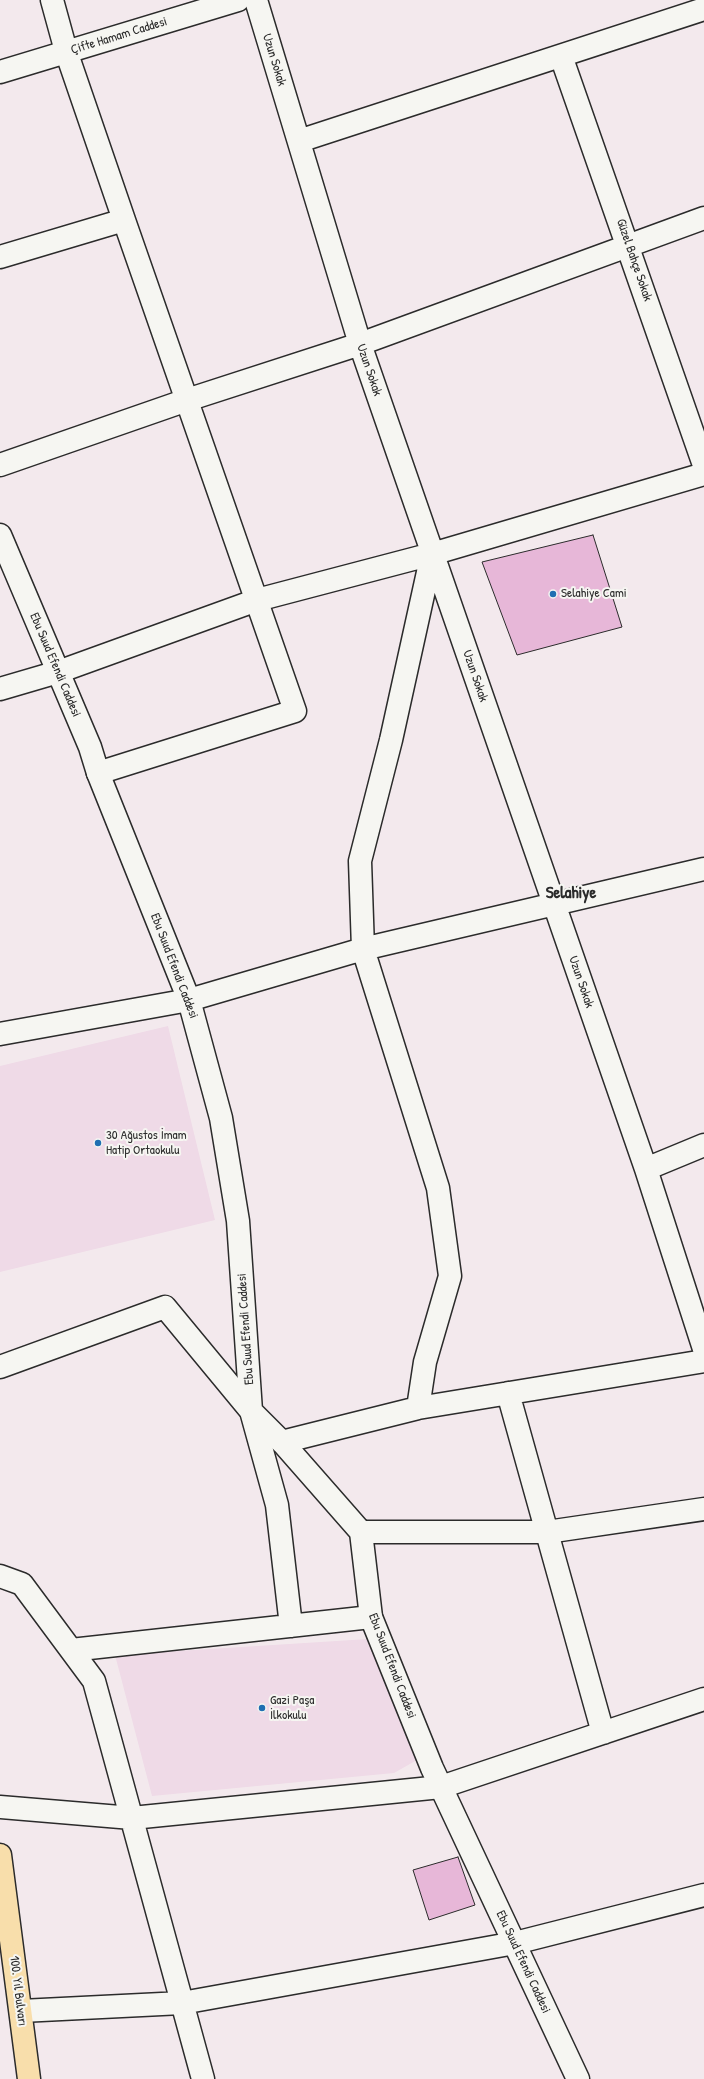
<!DOCTYPE html>
<meta charset="utf-8">
<style>
body{margin:0}
canvas{display:block;background:#f3e9ed}
</style>
<canvas width="704" height="2079"></canvas>
<script>
const context = document.querySelector('canvas').getContext('2d');
context.lineJoin = 'round';
function fillPath(path, color) { context.fillStyle = color; context.fill(path, 'evenodd'); }
const poly = rows => new Path2D(rows.map(r => 'M' + r).join(''));
function strokePath(path, color, width, dash) { context.strokeStyle = color; context.lineWidth = width; context.lineCap = dash ? 'butt' : 'round'; context.setLineDash(dash || []); context.stroke(path); }
function label(font, color, halo, rows, align = 'center') {
  context.font = font + ' "Patrick Hand",sans-serif'; context.lineWidth = 4; context.setLineDash([]); context.textBaseline = 'middle'; context.strokeStyle = halo; context.fillStyle = color; for (const [text, x, y, turn = 0] of rows) {
    context.save(); context.translate(x, y); context.rotate((+turn || 0) * Math.PI / 180); context.textAlign = isNaN(turn) ? turn : align; if (halo) context.strokeText(text, 0, 0); context.fillText(text, 0, 0); context.restore();
  }
}
fillPath(poly([
 [168,1026,215,1220,0,1272,0,1066],
 [368,1639,417,1760,394,1773,152,1796,115,1655]
]), '#efdae7');
const building = poly([
 [593,535,622,627,517,655,482,562,593,535],
 [458,1857,475,1905,429,1920,413,1870,458,1857]
]);
fillPath(building, '#e7b7d8');
strokePath(building, '#2b2b2b', 1);
const minor = poly([
 [256,0,360,344,646,1169,704,1349],
 [561,56,704,465],
 [299,141,704,9],
 [0,257,124,220,66,51,52,0],
 [0,465,187,400,360,344,704,218],
 [0,689,58,672,257,600,432,554,704,474],
 [98,773,295,711,124,220],
 [0,1034,189,1000,363,949,704,869],
 [646,1169,704,1145],
 [0,1367,165,1307,251,1411,277,1505,291,1626],
 [508,1393,603,1733],
 [418,1408,425,1362,450,1276,438,1188,363,949,360,861,391,740,432,554],
 [282,1442,418,1408,704,1361],
 [361,1532,547,1532,704,1509],
 [0,1576,22,1584,94,1681,203,2079],
 [71,1650,371,1617],
 [0,1807,132,1818,441,1787,704,1699],
 [21,2011,182,2003,515,1943,704,1895]
]);
const secondary = poly([
 [0,72,238,0],
 [0,535,90,747,98,773,189,1000,221,1118,238,1221,251,1411,282,1442,361,1532,371,1617,432,1768,578,2079]
]);
const primary = poly([
 [0,1855,29,2079]
]);
strokePath(minor, '#2b2b2b', 25);
strokePath(secondary, '#2b2b2b', 25);
strokePath(primary, '#2b2b2b', 25);
strokePath(minor, '#f6f6f2', 22);
strokePath(secondary, '#f6f6f2', 22);
strokePath(primary, '#f8deab', 22);
for (const [x, y, r, color] of [
 [553,594,4,"#1f6fb2"],
 [98,1143,4,"#1f6fb2"],
 [262,1708,4,"#1f6fb2"]
]) { const dot = new Path2D(); dot.arc(x, y, r, 0, 2 * Math.PI); context.fillStyle = color; context.fill(dot); strokePath(dot, '#f6f6f2', 1.5); }
label('13px', '#2b2b2b', '#f6f6f2', [
 ["Çifte Hamam Caddesi",119,36,-17],
 ["Uzun Sokak",274,60,73],
 ["Güzel Bahçe Sokak",634,260,71],
 ["Uzun Sokak",369,370,71],
 ["Ebu Suud Efendi Caddesi",55,665,67],
 ["Uzun Sokak",475,676,71],
 ["Ebu Suud Efendi Caddesi",174,966,69],
 ["Uzun Sokak",581,982,71],
 ["Ebu Suud Efendi Caddesi",246,1329,-94],
 ["Ebu Suud Efendi Caddesi",392,1666,69],
 ["Ebu Suud Efendi Caddesi",523,1962,65],
 ["100. Yıl Bulvarı",18,1991,83]
]);
label('13px', '#2b2b2b', '#f6f6f2', [
 ["Selahiye Cami",561,594],
 ["30 Ağustos İmam",106,1136],
 ["Hatip Ortaokulu",106,1151],
 ["Gazi Paşa",270,1701],
 ["İlkokulu",270,1716]
], 'left');
label('bold 17px', '#2b2b2b', '#f6f6f2', [
 ["Selahiye",571,893]
]);
</script>
